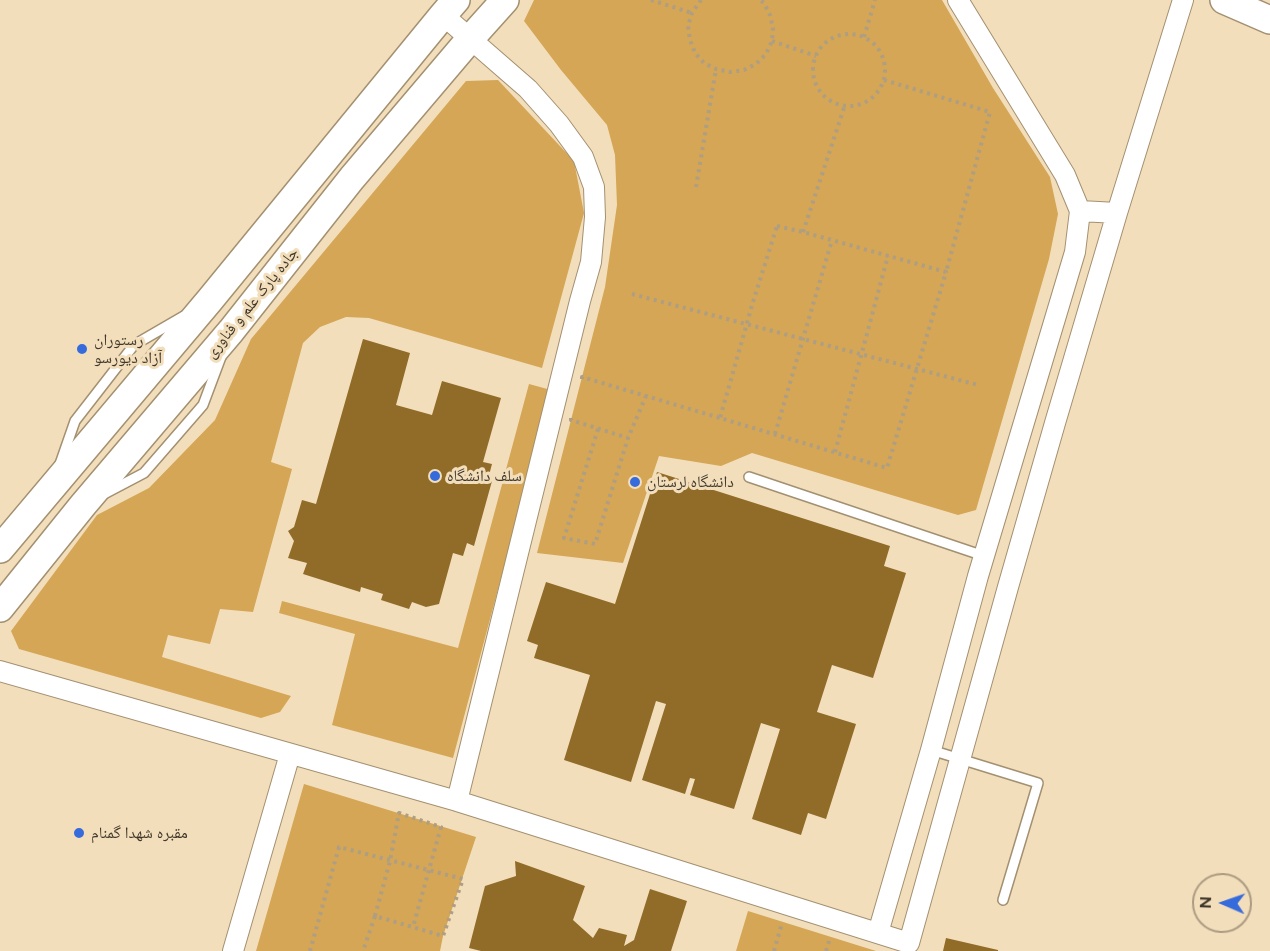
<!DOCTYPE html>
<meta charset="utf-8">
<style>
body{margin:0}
#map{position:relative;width:1270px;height:951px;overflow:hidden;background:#f3debc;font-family:Figtree,sans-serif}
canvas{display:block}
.north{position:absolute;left:1192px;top:873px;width:60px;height:60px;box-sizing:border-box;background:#f3debc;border:2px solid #ab9b81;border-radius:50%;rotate:272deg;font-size:16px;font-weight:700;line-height:24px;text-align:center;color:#3f3729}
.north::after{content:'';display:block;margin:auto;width:21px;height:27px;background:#366bdb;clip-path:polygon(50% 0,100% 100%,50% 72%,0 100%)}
</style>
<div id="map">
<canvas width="1270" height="951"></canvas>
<div class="north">N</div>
</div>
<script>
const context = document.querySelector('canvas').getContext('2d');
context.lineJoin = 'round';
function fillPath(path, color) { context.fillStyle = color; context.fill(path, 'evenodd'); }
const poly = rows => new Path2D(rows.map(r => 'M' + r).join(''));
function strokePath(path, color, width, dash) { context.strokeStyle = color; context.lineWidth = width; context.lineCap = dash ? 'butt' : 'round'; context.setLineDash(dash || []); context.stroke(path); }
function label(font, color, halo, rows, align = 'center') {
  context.font = font + ' Figtree,"Noto Naskh Arabic",sans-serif'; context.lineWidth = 6; context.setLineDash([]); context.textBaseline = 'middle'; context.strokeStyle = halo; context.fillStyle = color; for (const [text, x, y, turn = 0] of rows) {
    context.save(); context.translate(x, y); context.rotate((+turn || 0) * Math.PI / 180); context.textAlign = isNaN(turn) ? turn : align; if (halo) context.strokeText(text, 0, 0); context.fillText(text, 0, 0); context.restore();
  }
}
fillPath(poly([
 [534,0,942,0,993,88,1050,177,1058,214,1049,259,976,510,958,515,752,453,721,466,659,456,623,563,537,553,605,287,617,205,615,155,607,125,561,70,524,21],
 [498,80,574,161,584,213,542,368,369,318,346,317,320,327,303,343,271,462,292,469,253,612,220,609,210,644,168,635,162,657,291,696,280,712,261,718,19,649,11,631,97,515,149,488,215,420,251,339,466,81],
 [529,384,551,390,453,758,332,725,355,634,279,613,282,601,458,648],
 [304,784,476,837,443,936,440,951,256,951],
 [748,911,876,951,736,951]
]), '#d4a655');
fillPath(poly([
 [363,339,410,353,396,405,432,415,442,381,501,398,483,462,492,464,488,479,492,481,474,546,467,543,463,556,453,553,439,604,426,607,412,602,409,609,381,600,383,594,361,587,360,592,303,574,307,563,288,558,294,541,288,531,294,527,302,500,316,504],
 [657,472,890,546,884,566,906,573,873,678,832,665,817,712,856,724,826,819,808,813,801,835,752,819,780,729,761,723,734,809,690,795,695,779,690,778,685,794,642,780,666,704,656,701,631,782,564,760,590,675,534,658,538,645,527,641,546,582,615,604],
 [515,861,585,886,573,920,593,938,599,928,627,935,624,946,634,940,650,889,687,901,671,951,481,951,469,948,485,886,516,876],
 [946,938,998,950,998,951,943,951]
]), '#916c28');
const lane = poly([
 [60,464,75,421,134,345,184,316],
 [749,477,984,556],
 [106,493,144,473,203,405,221,357],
 [931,750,1038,783,1003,900]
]);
const street = poly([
 [443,15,528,89,559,124,583,157,594,187,595,217,591,262,580,301,457,801],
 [1080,211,1117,213],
 [0,671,457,801,909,943,1008,587,1055,423,1117,213,1183,0],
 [878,933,931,750,978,576,1075,252,1080,211,1065,175,958,0],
 [233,951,290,754]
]);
const secondary = poly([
 [1224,0,1270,20],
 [0,549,209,301,443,15,456,0],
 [0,608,83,505,231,331,352,178,470,39,505,0]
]);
strokePath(lane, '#a39070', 12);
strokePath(street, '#a39070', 22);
strokePath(secondary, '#a39070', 30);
strokePath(poly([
 [651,0,692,13],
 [701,0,692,13,688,26,690,40,695,53,704,63,716,69,730,72,744,70,756,64,766,54,772,41,773,28,770,15,764,3,760,0],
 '813 70a36 36 0 1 1 72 0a36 36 0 1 1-72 0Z',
 [864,37,875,0],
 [772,41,816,56],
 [884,80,990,112,946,272],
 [696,187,716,69],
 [777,226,803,232,946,272,887,468,720,418,753,302,777,226],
 [803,232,845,105],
 [632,294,978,385],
 [582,379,582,377,720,418],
 [571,418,571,420,628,438],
 [598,429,564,538,595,544,628,438,646,396],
 [775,434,832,240],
 [835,452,888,256],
 [375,916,390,861,399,813,441,827,413,927],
 [310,951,339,847,463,879,443,936,375,916,363,951],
 [774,951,782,923],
 [826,951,830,938]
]), '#ae9e83', 4, [3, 4.5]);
strokePath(lane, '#fff', 9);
strokePath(street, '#fff', 20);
strokePath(secondary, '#fff', 27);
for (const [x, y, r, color] of [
 [82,349,6,"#366bdb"],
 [435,476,6,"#366bdb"],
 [635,482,6,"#366bdb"],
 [79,833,6,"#366bdb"]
]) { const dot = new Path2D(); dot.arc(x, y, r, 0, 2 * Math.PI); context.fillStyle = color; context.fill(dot); strokePath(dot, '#f3debc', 2); }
label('16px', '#3f3729', '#f3debc', [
 ["جاده پارک علم و فناوری",252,303,-51]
]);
label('16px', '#3f3729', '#f3debc', [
 ["رستوران",94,340],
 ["آزاد دیورسو",94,358],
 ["سلف دانشگاه",447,476],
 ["دانشگاه لرستان",647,482],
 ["مقبره شهدا گمنام",91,833]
], 'left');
</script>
